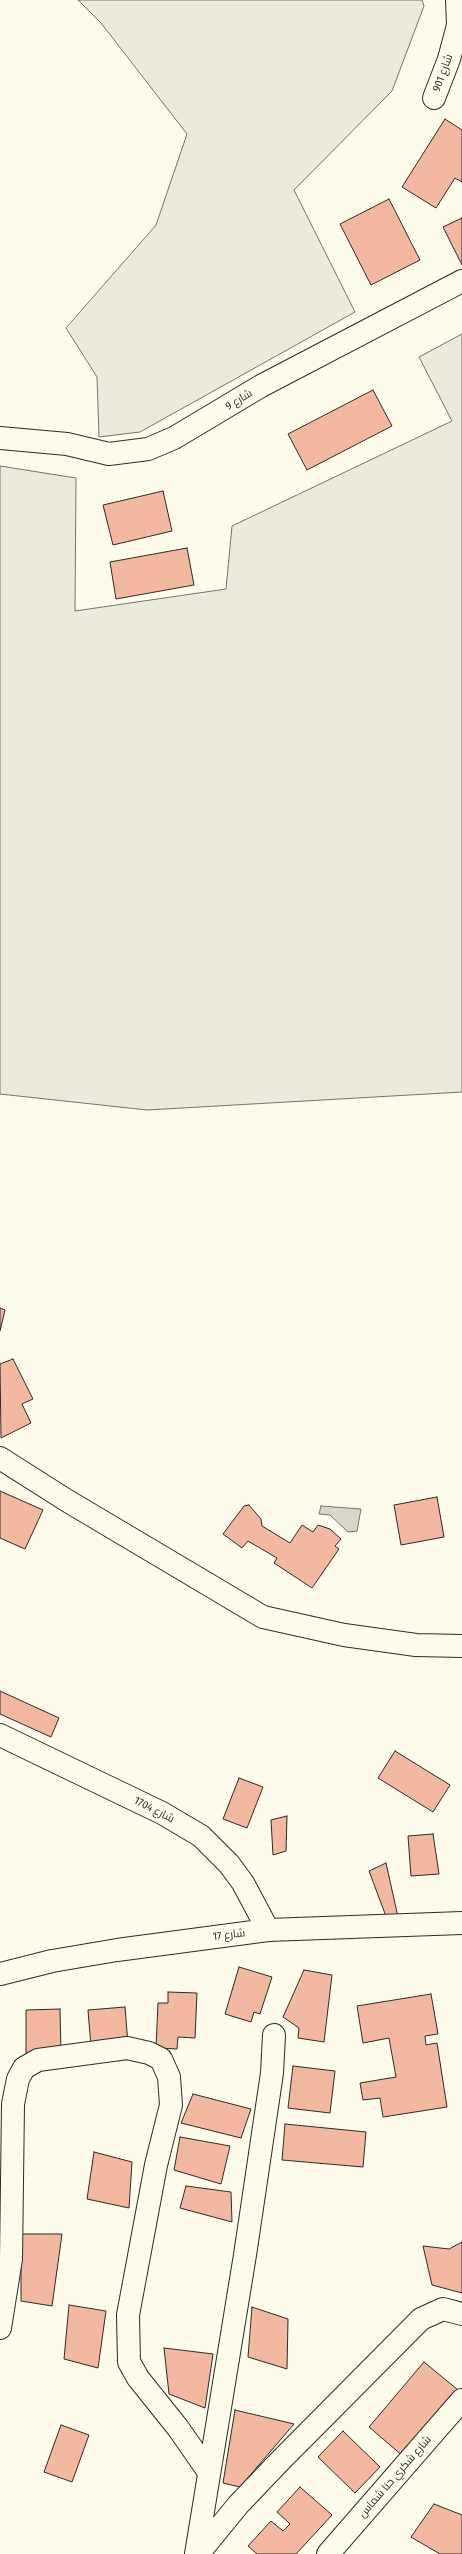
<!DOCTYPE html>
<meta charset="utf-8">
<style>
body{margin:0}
canvas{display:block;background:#fdfbea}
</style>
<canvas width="462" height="2554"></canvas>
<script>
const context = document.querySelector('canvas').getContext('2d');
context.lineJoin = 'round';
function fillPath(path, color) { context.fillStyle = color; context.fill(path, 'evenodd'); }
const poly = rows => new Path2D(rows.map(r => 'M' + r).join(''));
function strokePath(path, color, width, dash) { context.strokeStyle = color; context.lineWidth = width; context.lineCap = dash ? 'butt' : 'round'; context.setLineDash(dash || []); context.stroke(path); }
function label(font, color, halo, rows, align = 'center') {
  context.font = font + ' "Fira Sans Condensed",Cairo,sans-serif'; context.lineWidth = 3; context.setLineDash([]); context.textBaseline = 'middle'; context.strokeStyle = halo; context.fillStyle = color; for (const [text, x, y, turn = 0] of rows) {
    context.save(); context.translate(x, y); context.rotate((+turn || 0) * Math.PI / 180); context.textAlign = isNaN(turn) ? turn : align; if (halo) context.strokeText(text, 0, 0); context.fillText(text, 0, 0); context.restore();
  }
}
const green = poly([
 [78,0,422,0,424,6,392,91,294,190,355,312,140,432,99,437,97,377,66,328,156,225,187,134,101,23,78,0],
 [462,334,462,1092,147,1110,0,1094,0,466,76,478,75,611,226,589,232,526,452,421,419,357,462,334]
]);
fillPath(green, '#ecebdb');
strokePath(green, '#74746e', 1);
const water = poly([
 [321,1506,361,1509,357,1531,348,1532,330,1515,319,1514,321,1506]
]);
fillPath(water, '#d8d7c9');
strokePath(water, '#74746e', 1);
const building = poly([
 [445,119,462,130,462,182,455,178,436,208,402,187,445,119],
 [389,199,420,260,371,285,340,224,389,199],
 [462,218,462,265,443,227,462,218],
 [373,390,392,426,307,470,288,434,373,390],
 [163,491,172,531,113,545,103,505,163,491],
 [187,548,194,585,116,599,110,562,187,548],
 [0,1308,5,1310,0,1331,0,1308],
 [13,1359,33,1399,22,1404,31,1423,1,1438,0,1364,13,1359],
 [0,1491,43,1510,25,1549,0,1538,0,1491],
 [437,1497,444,1537,401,1545,394,1505,437,1497],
 [249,1505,261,1519,262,1526,290,1543,302,1525,313,1532,318,1525,330,1529,341,1539,335,1546,339,1549,312,1588,274,1563,277,1558,248,1541,242,1548,223,1534,244,1506,249,1505],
 [0,1691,59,1718,51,1737,0,1714,0,1691],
 [395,1751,450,1785,433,1812,378,1778,395,1751],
 [239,1778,263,1787,247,1828,223,1819,239,1778],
 [287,1816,286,1851,273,1855,271,1820,287,1816],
 [433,1834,439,1874,411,1876,408,1836,433,1834],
 [386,1863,398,1917,387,1919,369,1871,386,1863],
 [239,1967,272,1977,260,2014,254,2012,251,2022,225,2014,239,1967],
 [304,1970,332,1975,324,2042,298,2038,299,2028,283,2017,304,1970],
 [168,1992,197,1993,195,2038,178,2037,177,2049,156,2048,158,2003,168,2003,168,1992],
 [431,1994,438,2034,425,2036,426,2045,437,2043,447,2107,383,2117,380,2098,363,2100,360,2083,396,2077,389,2038,363,2043,357,2006,431,1994],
 [125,2007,128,2044,91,2047,88,2010,125,2007],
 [60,2009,61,2054,26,2054,26,2010,60,2009],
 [293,2066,335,2071,330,2113,288,2108,293,2066],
 [193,2094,251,2109,241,2138,181,2123,193,2094],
 [285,2124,366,2132,363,2167,282,2160,285,2124],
 [180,2137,230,2146,221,2184,174,2170,180,2137],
 [94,2152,132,2162,129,2208,87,2199,94,2152],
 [186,2186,231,2192,232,2222,180,2208,186,2186],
 [21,2234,62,2234,52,2306,21,2301,21,2234],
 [462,2242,462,2293,432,2285,423,2246,449,2249,462,2242],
 [69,2305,106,2311,98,2368,64,2359,69,2305],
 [252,2307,288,2319,287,2369,248,2357,252,2307],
 [164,2348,213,2354,205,2408,169,2394,164,2348],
 [424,2362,458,2390,403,2456,369,2427,424,2362],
 [235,2410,294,2424,240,2487,223,2483,235,2410],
 [61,2425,89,2435,72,2482,44,2472,61,2425],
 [343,2431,380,2467,355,2493,318,2457,343,2431],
 [300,2487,332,2515,296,2554,257,2554,248,2546,271,2521,283,2531,290,2524,277,2512,300,2487],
 [434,2504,462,2515,462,2554,440,2554,411,2537,434,2504]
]);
fillPath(building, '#f2b8a0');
strokePath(building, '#2b2b2b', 1);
const minor = poly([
 [434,98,449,59,458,25,457,0],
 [0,438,67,444,109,454,148,449,174,438,261,386,462,281],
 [0,1458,66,1500,263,1617,344,1635,416,1645,462,1646],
 [0,1735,162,1813,201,1836,229,1864,243,1883,268,1930],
 [0,1974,52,1961,117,1950,268,1930,462,1923],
 [0,2328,11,2259,13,2104,18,2079,24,2068,38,2060,127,2048,149,2053,161,2059,169,2077,171,2105,156,2165,128,2315,129,2362,138,2378,178,2428,208,2471],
 [196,2554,245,2255,272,2073,274,2035],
 [198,2554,238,2505,280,2461,421,2319,443,2309,462,2314],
 [328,2554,462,2400]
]);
strokePath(minor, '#2b2b2b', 24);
strokePath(minor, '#fdfbea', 22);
label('11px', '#2b2b2b', '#fdfbea', [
 ["شارع 901",443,73,-70],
 ["شارع 9",239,400,-32],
 ["شارع 1704",154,1810,27],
 ["شارع 17",229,1935,-7],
 ["شارع شكري حنا شماس",395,2477,-49]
]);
</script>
